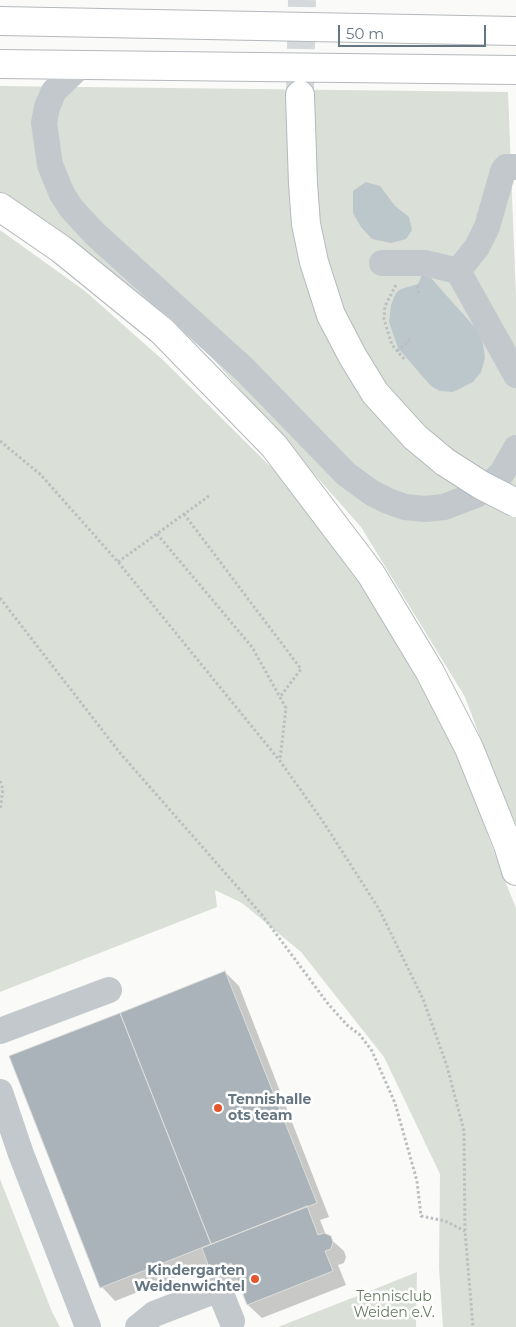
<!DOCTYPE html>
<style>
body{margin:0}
#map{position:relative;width:516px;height:1327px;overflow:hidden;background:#fafaf8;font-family:Montserrat,sans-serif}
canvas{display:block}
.scale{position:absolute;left:338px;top:25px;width:148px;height:22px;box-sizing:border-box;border:2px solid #657683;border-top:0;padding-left:6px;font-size:15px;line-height:18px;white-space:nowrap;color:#657683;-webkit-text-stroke:4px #fff;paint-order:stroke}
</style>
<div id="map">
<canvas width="516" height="1327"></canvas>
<div class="scale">50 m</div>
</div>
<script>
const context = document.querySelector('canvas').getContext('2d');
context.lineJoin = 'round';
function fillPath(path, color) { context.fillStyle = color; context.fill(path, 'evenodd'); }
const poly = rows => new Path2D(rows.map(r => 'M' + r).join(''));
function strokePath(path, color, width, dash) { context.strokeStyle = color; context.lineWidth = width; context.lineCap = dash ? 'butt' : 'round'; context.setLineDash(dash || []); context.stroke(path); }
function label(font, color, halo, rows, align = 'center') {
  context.font = font + ' Montserrat,sans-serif'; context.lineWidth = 5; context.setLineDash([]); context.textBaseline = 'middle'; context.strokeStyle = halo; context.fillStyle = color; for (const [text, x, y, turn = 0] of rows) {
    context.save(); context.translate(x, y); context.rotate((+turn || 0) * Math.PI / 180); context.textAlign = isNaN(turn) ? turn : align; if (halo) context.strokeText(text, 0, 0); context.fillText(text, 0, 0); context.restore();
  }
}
fillPath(poly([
 [0,86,508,92,516,298,516,833,465,697,361,527,199,343,0,194],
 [0,230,85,291,164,361,285,481,357,578,411,668,460,758,499,866,516,908,516,1327,443,1327,439,1268,440,1174,384,1057,301,952,242,903,215,890,217,907,0,992],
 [0,1179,52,1312,60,1327,0,1327],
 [417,1272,416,1327,278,1327,375,1289]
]), '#dadfd7');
fillPath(poly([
 [366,182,380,186,395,206,409,217,412,230,406,239,391,243,372,239,361,227,353,213,353,191],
 [422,275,431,278,478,331,483,344,485,358,481,372,473,382,453,392,440,391,431,386,398,348,389,322,391,305,396,293,401,289,418,284]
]), '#bbc7cb');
fillPath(poly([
 [225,972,239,986,329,1217,320,1220,326,1235,344,1251,346,1257,344,1263,338,1265,346,1285,262,1318,248,1305,239,1280,226,1286,212,1272,209,1264,115,1301,102,1287]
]), '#0003');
const building = poly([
 [225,971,317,1203,211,1244,120,1013,225,971],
 [120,1013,211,1244,100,1288,9,1056,120,1013],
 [307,1206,318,1235,324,1233,331,1236,333,1242,331,1249,325,1251,333,1271,247,1305,231,1263,211,1273,202,1248,307,1206]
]);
fillPath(building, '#aab3b9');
strokePath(building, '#dcdcda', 1);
strokePath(poly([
 [300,91,302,0]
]), '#d5d9db', 28, [28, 14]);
const highway = poly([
 [0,21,516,31],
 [0,64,516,70],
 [300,95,303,184,306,224,314,262,331,315,353,357,375,393,415,437,445,462],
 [0,207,61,249,162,331,274,446,371,574,430,672,469,748,508,845,516,871]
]);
strokePath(highway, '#b4b9bd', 30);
strokePath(poly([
 [396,285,385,306,384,319,392,345,405,360],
 [417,286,419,295],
 [397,351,411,339],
 [0,441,41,475,118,562,280,761,322,820,379,909,423,999,447,1066,464,1131,465,1231,473,1327],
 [184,514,301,669,280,697],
 [157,534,252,647,286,708,280,760],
 [118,562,209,496],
 [0,598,120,753,262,915,329,1005,347,1025,360,1035,372,1051,395,1103,417,1181,421,1216,445,1221,465,1231],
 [0,781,3,789,0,810]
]), '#bbbfc2', 3, [2.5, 2.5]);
strokePath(poly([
 [80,66,54,91,47,107,44,123,50,165,62,194,71,208,95,234,245,370,346,474,372,493,388,501,405,507,425,509,444,507,478,494,491,484,502,473,516,448],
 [382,263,425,263,458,271,516,375],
 [458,271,477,247,487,227,503,171,506,167,516,167],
 [0,1031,109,990],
 [0,1092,21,1154,88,1327],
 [138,1327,154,1314,219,1289,232,1321]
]), '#c3c8cc', 26);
strokePath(highway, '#fff', 28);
const highwayBridge = poly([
 [445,462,481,485,516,503]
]);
strokePath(highwayBridge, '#b4b9bd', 30, []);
strokePath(highwayBridge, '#fff', 28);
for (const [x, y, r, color] of [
 [218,1108,5,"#e4572e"],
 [255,1279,5,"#e4572e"]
]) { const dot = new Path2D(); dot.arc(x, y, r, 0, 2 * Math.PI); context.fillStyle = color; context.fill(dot); strokePath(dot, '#fff', 2); }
label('bold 14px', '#657683', '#fff', [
 ["Tennishalle",228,1100],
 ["ots team",228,1116],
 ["Kindergarten",245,1271,"right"],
 ["Weidenwichtel",245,1287,"right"]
], 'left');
label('14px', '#687a64', '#fff', [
 ["Tennisclub",394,1297],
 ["Weiden e.V.",394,1313]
]);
</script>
